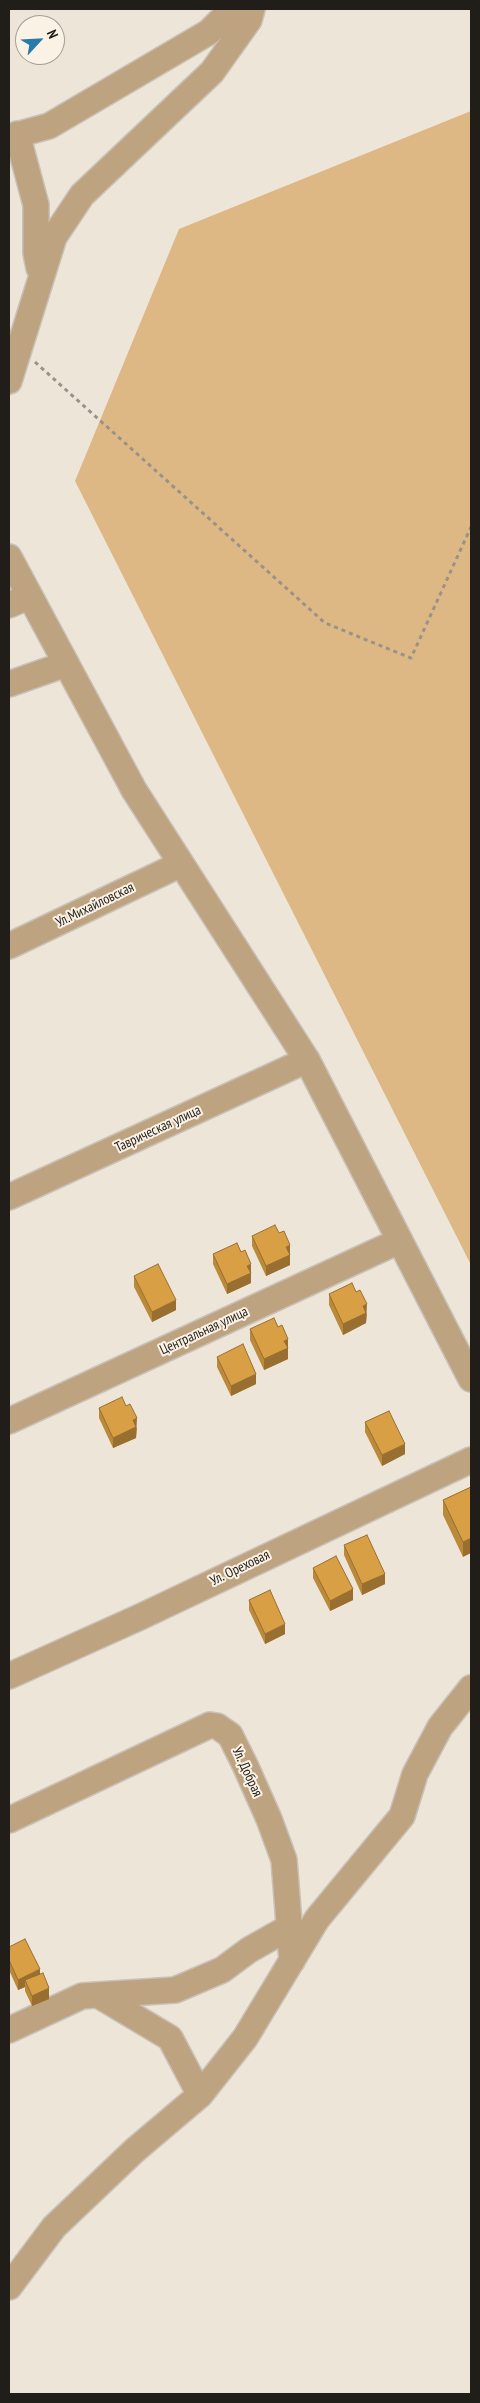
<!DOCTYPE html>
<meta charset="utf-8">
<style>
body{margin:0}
#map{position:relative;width:480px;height:2403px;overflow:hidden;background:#eee5d9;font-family:"PT Sans Narrow",sans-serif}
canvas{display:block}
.frame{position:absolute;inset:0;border:10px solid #211e19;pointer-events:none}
.north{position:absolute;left:15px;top:15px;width:50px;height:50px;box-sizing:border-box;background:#fbf2e6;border:1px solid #a49d94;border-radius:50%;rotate:65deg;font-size:14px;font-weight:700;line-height:20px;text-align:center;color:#211e19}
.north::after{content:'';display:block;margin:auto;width:18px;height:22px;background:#277bab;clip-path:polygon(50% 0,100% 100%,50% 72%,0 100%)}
</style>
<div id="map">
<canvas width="480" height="2403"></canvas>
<div class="frame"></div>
<div class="north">N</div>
</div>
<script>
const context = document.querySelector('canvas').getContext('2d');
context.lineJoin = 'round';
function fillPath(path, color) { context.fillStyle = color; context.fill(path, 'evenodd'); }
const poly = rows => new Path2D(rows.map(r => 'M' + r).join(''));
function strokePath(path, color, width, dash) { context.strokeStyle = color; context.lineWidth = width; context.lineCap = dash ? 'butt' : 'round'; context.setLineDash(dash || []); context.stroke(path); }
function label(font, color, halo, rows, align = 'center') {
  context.font = font + ' "PT Sans Narrow",sans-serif'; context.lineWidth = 4; context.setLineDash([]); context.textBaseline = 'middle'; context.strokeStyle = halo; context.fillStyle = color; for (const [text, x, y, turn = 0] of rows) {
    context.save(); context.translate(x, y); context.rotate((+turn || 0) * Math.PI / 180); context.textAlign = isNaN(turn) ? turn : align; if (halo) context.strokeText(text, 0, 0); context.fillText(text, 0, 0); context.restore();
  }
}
fillPath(poly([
 [471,111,471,1265,75,481,179,229]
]), '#ddb884');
const minor = poly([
 [17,134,36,205,36,253,39,268],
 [9,137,49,126,209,32,232,9],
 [9,381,54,237,82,195,212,72,249,20,252,9],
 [9,557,134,790,307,1060,471,1379],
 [9,605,30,596],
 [9,684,66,664],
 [9,946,181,864],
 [9,1197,307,1060],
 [9,1421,399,1241],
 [9,1676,140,1617,471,1460],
 [9,1820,210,1725,217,1726,230,1735,245,1765,269,1819,284,1860,292,1961],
 [98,1995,170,2038,200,2095],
 [9,2030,82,1996,175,1990,222,1970,249,1950,288,1928],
 [9,2287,54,2227,135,2150,200,2095,245,2038,317,1919,402,1816,415,1774,440,1727,471,1688]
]);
strokePath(minor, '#c9c1b6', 28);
strokePath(poly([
 [35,362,325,623,411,658,471,527]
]), '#989288', 3, [4, 4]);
strokePath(minor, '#bda380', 25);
fillPath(poly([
 [252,1236,290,1256,290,1265,266,1276,252,1246],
 [213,1254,251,1274,251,1283,227,1294,213,1264],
 [134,1276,176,1310,152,1322,134,1287],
 [329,1294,367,1314,366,1323,343,1335,329,1305],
 [250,1329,288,1349,288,1359,264,1370,250,1340],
 [217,1357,256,1384,231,1396,217,1367],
 [99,1408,137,1428,136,1438,113,1448,99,1418],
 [365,1422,405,1454,382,1466,365,1432],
 [471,1487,463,1557,443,1515,443,1500],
 [344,1545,385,1584,362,1595,344,1555],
 [313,1568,353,1600,330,1611,313,1578],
 [249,1600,285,1634,265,1644,249,1610],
 [9,1947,49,1999,32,2006,25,1991,25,1987,18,1990,9,1970]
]), '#bb893a');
fillPath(poly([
 [290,1245,290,1265,266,1276,266,1266,286,1247],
 [251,1264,251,1283,227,1294,227,1284,247,1266],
 [176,1300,176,1310,152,1322,152,1312],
 [367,1304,366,1323,343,1335,343,1324,363,1306],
 [288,1339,288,1359,264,1370,264,1359,284,1341],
 [256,1374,256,1384,231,1396,231,1386],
 [137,1418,136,1438,113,1448,113,1438,133,1420],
 [405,1444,405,1454,382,1466,382,1455],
 [471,1538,471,1553,463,1557,463,1542],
 [385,1574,385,1584,362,1595,362,1584],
 [353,1589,353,1600,330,1611,330,1601],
 [285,1624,285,1634,265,1644,265,1634],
 [40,1969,40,1980,25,1980,25,1987,18,1990,18,1980],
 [49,1988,49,1999,32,2006,32,1996]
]), '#986f30');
const building = poly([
 [275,1225,279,1233,284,1231,290,1245,286,1247,290,1255,266,1266,252,1236,275,1225],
 [237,1243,241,1252,245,1250,251,1264,247,1266,251,1273,227,1284,213,1254,237,1243],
 [158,1264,176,1300,152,1312,134,1276,158,1264],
 [352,1283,356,1292,360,1290,367,1304,363,1306,366,1313,343,1324,329,1294,352,1283],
 [274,1318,278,1327,282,1325,288,1339,284,1341,288,1348,264,1359,250,1329,274,1318],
 [243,1344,256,1374,231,1386,217,1357,243,1344],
 [122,1397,126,1406,130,1404,137,1418,133,1420,136,1427,113,1438,99,1408,122,1397],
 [389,1411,405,1444,382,1455,365,1422,389,1411],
 [471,1487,471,1538,463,1542,443,1500,471,1487],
 [367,1535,385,1574,362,1584,344,1545,367,1535],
 [336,1556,353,1589,330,1601,313,1568,336,1556],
 [270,1590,285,1624,265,1634,249,1600,270,1590],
 [25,1939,40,1969,18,1980,9,1960,9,1947,25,1939],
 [43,1973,49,1988,32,1996,25,1980,43,1973]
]);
fillPath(building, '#d99f44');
strokePath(building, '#986f30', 1);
label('14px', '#211e19', '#fbf2e6', [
 ["Ул.Михайловская",95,905,-26],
 ["Таврическая улица",158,1129,-25],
 ["Центральная улица",204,1331,-25],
 ["Ул. Ореховая",240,1568,-26],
 ["Ул. Добрая",247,1772,65]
]);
</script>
